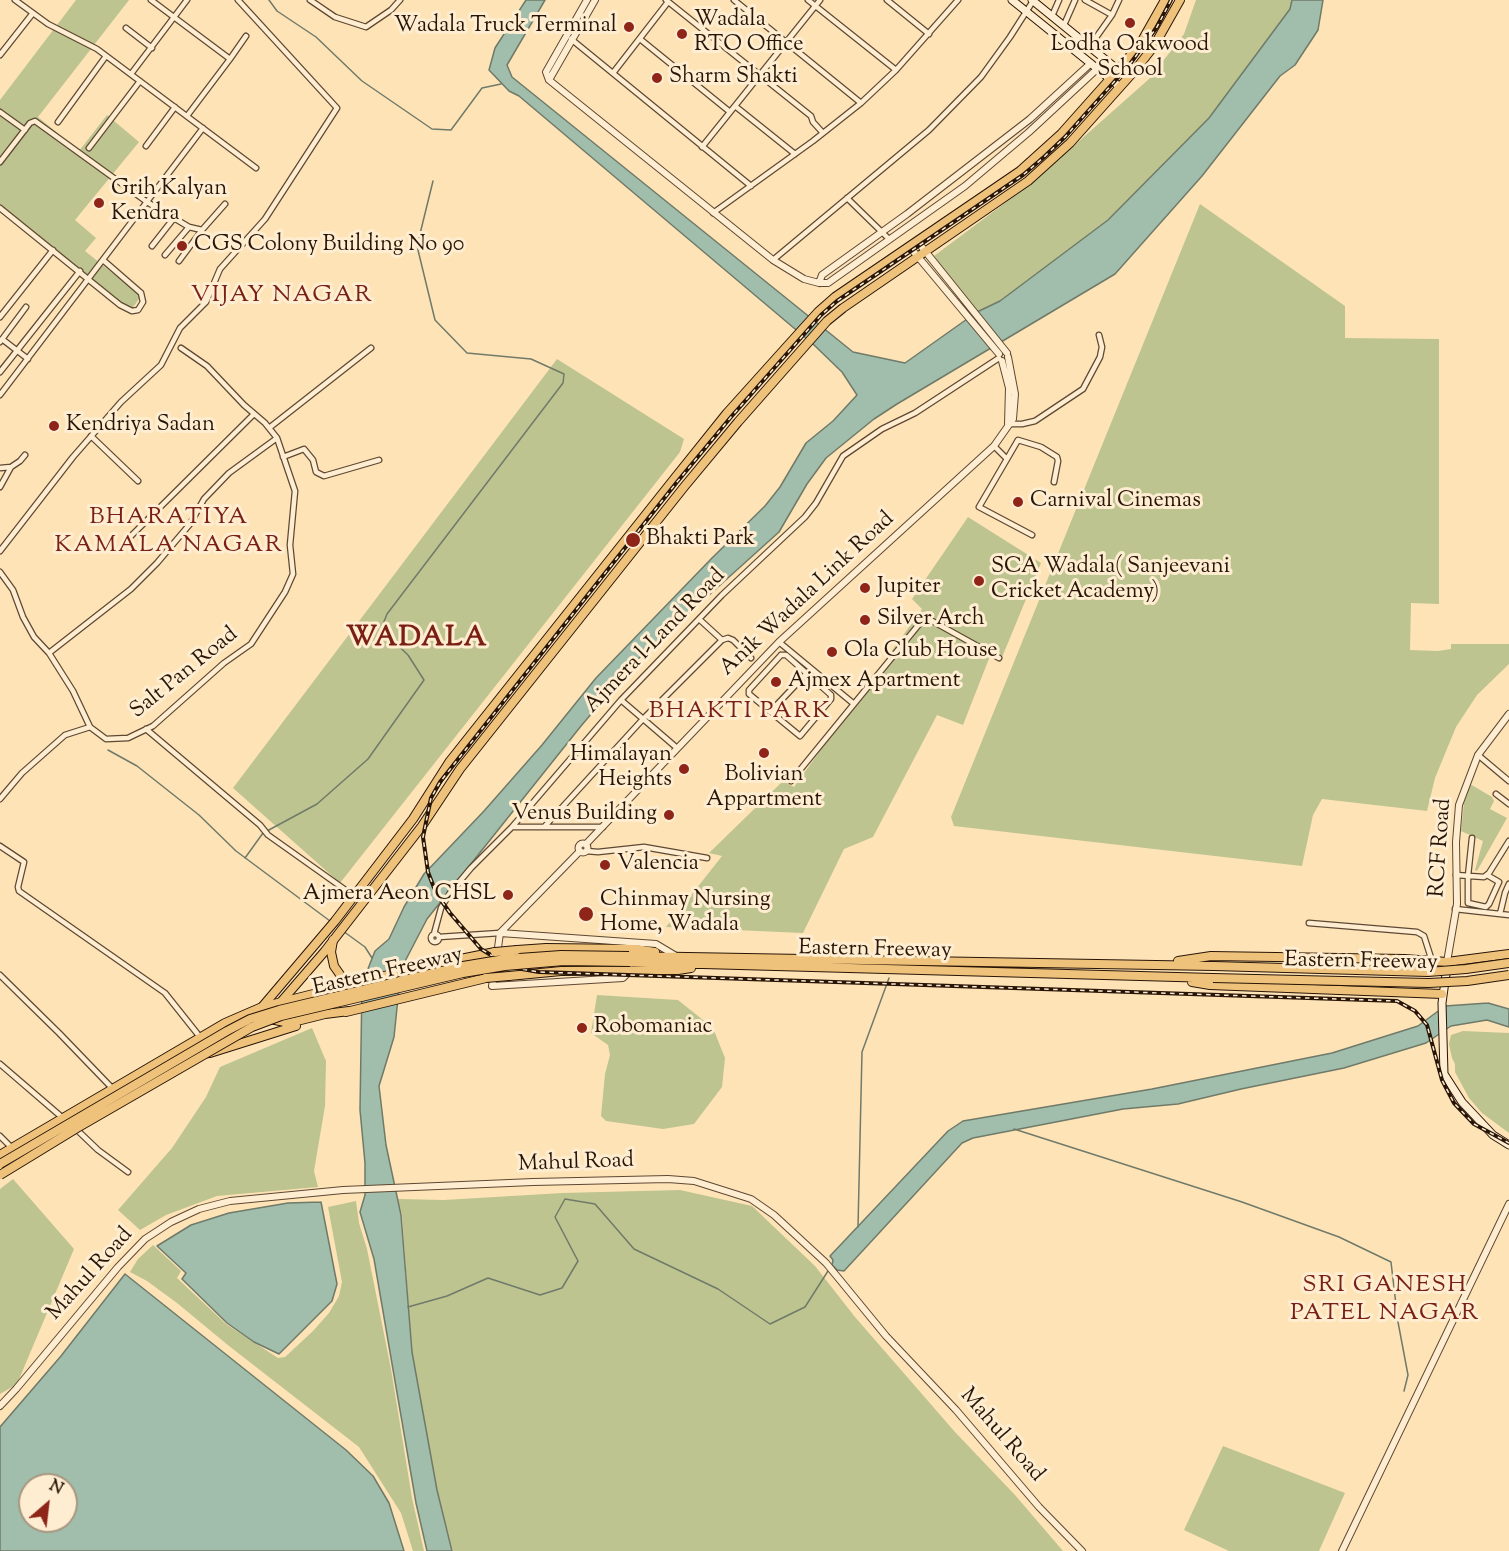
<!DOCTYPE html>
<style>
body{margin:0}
#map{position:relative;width:1509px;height:1551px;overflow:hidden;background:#fee3b7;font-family:"Sorts Mill Goudy",serif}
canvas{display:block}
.north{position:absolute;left:18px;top:1473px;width:60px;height:60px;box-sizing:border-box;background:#feedd0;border:2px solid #a89780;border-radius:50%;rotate:28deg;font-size:16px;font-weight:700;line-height:24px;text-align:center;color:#281507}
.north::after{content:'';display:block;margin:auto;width:21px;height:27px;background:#8f2418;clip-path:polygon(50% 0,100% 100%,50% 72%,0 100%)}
</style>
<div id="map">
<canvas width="1509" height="1551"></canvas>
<div class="north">N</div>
</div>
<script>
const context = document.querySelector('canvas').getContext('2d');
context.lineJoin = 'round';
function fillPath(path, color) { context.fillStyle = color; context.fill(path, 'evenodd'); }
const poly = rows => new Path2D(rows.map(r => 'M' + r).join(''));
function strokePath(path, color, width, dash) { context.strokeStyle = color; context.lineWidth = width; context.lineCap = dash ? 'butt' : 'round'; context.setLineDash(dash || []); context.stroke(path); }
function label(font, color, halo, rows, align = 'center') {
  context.font = font + ' "Sorts Mill Goudy",serif'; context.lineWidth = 6; context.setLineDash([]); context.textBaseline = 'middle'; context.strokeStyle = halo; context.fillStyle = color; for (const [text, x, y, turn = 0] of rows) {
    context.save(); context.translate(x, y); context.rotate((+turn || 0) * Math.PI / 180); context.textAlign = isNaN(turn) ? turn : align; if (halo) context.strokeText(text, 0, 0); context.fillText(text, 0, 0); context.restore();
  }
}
fillPath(poly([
 [76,0,129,0,38,117,79,151,107,115,139,142,75,220,96,238,85,251,141,296,129,313,0,211,0,100],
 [1196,0,1292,0,1290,9,1209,118,1108,220,1000,301,977,312,934,256,1033,182,1149,79,1184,34],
 [1200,204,1345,306,1345,338,1439,339,1439,604,1411,603,1410,650,1438,651,1451,649,1451,644,1509,644,1509,664,1477,695,1456,727,1435,778,1427,811,1322,799,1313,815,1302,866,954,826,951,817],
 [557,359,684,439,680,452,340,883,233,788],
 [968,517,1041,563,1000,662,990,656,963,725,937,715,873,837,844,849,803,933,666,927,722,856,709,853,783,781,794,787,922,609,912,599],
 [1470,784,1492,797,1494,801,1490,809,1507,818,1477,871,1475,870,1483,841,1461,831,1464,803],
 [597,995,678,1000,713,1028,725,1058,722,1087,694,1124,663,1129,606,1121,601,1116,605,1074,610,1055,608,1045,591,1033],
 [312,1028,326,1061,325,1106,314,1171,318,1187,217,1196,166,1215,140,1230,118,1210,172,1148,206,1097,220,1067],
 [1463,1031,1509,1033,1509,1133,1482,1113,1469,1098,1455,1072,1455,1064,1452,1058,1449,1044,1451,1035],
 [13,1179,74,1249,17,1384,0,1394,0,1189],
 [680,1190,752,1206,815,1266,855,1317,955,1432,1015,1495,1063,1551,453,1551,437,1490,412,1352,402,1215,398,1199,444,1200,562,1193],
 [356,1201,359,1223,367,1249,391,1369,412,1498,424,1551,413,1551,401,1513,359,1447,229,1346,177,1303,147,1281,130,1272,138,1259,153,1245,181,1271,177,1278,226,1324,278,1358,285,1357,313,1331,329,1313,339,1296,342,1282,328,1207],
 [1223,1446,1345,1493,1319,1551,1229,1551,1184,1530]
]), '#bdc490');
const water = poly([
 [526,0,545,0,507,65,512,77,853,352,905,363,977,312,1000,301,1108,220,1209,118,1290,9,1292,0,1323,0,1318,30,1295,65,1280,76,1202,176,1115,274,897,404,874,419,826,458,807,484,779,532,638,659,581,726,427,919,401,969,394,1037,379,1086,386,1145,401,1215,412,1352,437,1490,452,1551,427,1551,416,1503,374,1259,360,1212,365,1195,365,1163,360,1110,362,984,375,951,389,939,404,907,424,874,484,811,542,745,596,678,712,558,765,506,780,487,806,443,833,421,857,395,842,372,814,345,519,96,509,91,489,70,495,48,526,0],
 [1488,1003,1509,1009,1509,1027,1487,1020,1451,1026,1426,1043,1344,1068,1241,1089,1178,1104,1123,1109,973,1138,962,1143,844,1271,837,1270,832,1265,833,1260,830,1256,948,1131,963,1121,1152,1089,1332,1053,1418,1026,1445,1006,1488,1003],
 [321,1202,337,1284,332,1301,279,1354,254,1342,227,1323,182,1279,186,1273,157,1246,191,1225,229,1213,288,1203,321,1202],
 [125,1274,346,1450,373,1476,389,1503,404,1551,0,1551,0,1427,61,1356,125,1274],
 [30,1485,66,1485,66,1521,30,1521,30,1485]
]);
fillPath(water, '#a0beab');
strokePath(water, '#707a69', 1.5);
strokePath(poly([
 [269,0,277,11,316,37,362,81,432,129,451,130,482,88,501,84],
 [108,750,137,766,199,815,236,851,330,921],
 [267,831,317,804,368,759,424,680,408,655,381,629,387,614,563,383,564,374,531,359,467,353,435,320,417,246,433,181],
 [245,858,263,833],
 [343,931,365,947,372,958],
 [1014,1129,1242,1202,1339,1237,1391,1262,1398,1322,1408,1375,1404,1391],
 [858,1227,862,1052,889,978],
 [408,1307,447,1296,488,1278,540,1295,562,1288,578,1261,555,1217,565,1199,595,1204,634,1249,718,1289,770,1324,805,1307,828,1271]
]), '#707a69', 1.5);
const minor = poly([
 [15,0,48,24,97,49,256,168],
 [151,0,230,59,187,116],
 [310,0,335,17,366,27,391,10,400,0],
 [666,0,811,116,813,122,823,133],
 [734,0,861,103],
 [808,0,896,70],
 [887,0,929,34],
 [1085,0,1112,15],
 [1052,16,1059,0],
 [1064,25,1075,0],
 [126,28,152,48],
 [571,39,751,186],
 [640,39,730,112],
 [1090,46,1112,15,1119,0],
 [0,55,33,13],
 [230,59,246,36],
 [613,73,668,2],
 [131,74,187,0],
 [735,106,795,154],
 [0,112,25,130],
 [58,122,106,56],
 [146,146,175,107],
 [702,147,820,0],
 [89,148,140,81],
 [0,162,30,123,35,121,147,202,189,227,202,230,225,204],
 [847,198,889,239],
 [0,208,120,305,132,311,138,310,143,302,141,293,103,260],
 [713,213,813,141,861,103,896,70,958,0],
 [152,246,174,218],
 [165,255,189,227],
 [773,260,929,130,981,77,1010,37,1033,1],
 [179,261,202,230],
 [0,317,53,250],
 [2,339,28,359],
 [0,342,26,307],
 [0,372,80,271],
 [0,395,203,128],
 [1008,424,1022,424,1035,421,1083,389,1100,357,1102,347,1099,335],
 [269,428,371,348],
 [91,436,138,481],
 [994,446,1007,459,979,507,1032,535],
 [283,457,304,449,313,460,316,472,324,476,379,460],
 [1007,459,1018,440,1041,447,1057,457,1058,461,1054,482],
 [0,468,11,467,20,461,25,455],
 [0,487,11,467],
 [130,537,254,414],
 [0,551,73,457,121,402,161,365,180,328,206,302,220,269,265,219,337,108,238,0],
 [0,572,13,590,23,617,34,637,49,653,73,691,90,727,106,739,128,738,153,726,224,663,251,644,285,592,293,574,290,545,295,491,277,438,265,423,244,405,207,366,181,348],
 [699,619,722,640],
 [779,642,854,704],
 [49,653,131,589,157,563,190,524,204,499,229,473,277,438],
 [781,655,786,655,831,695,831,699,800,736,749,694,749,690,781,655],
 [621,700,677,748],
 [770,712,807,673],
 [146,729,260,825,268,835,354,896],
 [1478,755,1509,781],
 [791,781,925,617,999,658],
 [1496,794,1509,804],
 [0,799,22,773,65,735,90,727],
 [545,826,643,719,722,640,728,638,733,640,751,658],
 [512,827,603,827],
 [1472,838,1468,876,1468,903,1486,907,1489,904,1499,882,1487,875],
 [0,846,24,862,18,887,19,891,165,993,200,1037],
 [586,851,598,852,644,847,707,858],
 [1456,875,1484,877,1489,873,1509,841],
 [1455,909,1509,915],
 [1500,914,1505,893,1509,884],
 [1309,923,1417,932,1424,936,1432,961],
 '431 938a4 4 0 1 1 8 0a4 4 0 1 1-8 0Z',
 [434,934,441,908,450,893,471,868,512,827,621,700,722,595,805,517,816,503,843,456,882,429,915,413,999,358],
 [439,937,500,933],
 [0,975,59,1033,112,1088],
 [0,1064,64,1119],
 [75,1128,98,1150,128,1172],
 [0,1136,12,1148]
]);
const tertiary = poly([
 [587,0,546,72,549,80,773,260,804,279,819,283,828,283,965,186,1029,132,1097,69],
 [549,80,595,0],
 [917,241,1007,353],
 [909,246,999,354],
 [819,283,822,275,907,214,1030,119,1090,64],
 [1002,361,1009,388,1008,424],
 '578.5 848a4.5 4.5 0 1 1 9 0a4.5 4.5 0 1 1-9 0Z',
 [586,844,779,642,994,446,1013,419,1015,394,1008,357],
 [500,933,656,944,676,956],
 [497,955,500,933,580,851],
 [1447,962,1457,904,1456,842,1459,805,1478,755,1509,714],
 [494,974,492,986,623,978,631,970],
 [0,1406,16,1389,118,1267,145,1239,171,1222,199,1209,230,1201,343,1190,533,1182,668,1179,694,1181,751,1199,774,1215,826,1263,886,1336,956,1410,1039,1507,1082,1551],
 [1342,1551,1509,1204]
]);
const secondary = poly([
 [1012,0,1120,87],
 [1032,0,1128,78],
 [1447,967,1442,1003,1444,1074,1462,1102,1493,1135,1509,1145]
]);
const primary = poly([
 [280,1003,325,951,422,826,460,769,684,487,738,422,827,321,843,308,1028,181,1070,143,1136,69,1154,46,1180,0],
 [173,1067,202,1051],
 [0,1155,225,1023,262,1007,335,921,413,819,450,761,674,479,727,413,790,343,818,312,835,297,1020,171,1061,134,1126,61,1143,39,1165,0]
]);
const motorway = poly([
 [333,940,331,952,334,966,341,976,354,983],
 [517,950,546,948,635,949,655,952],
 [629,956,1214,966],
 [1178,961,1211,956,1404,959,1447,962,1509,954],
 [630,962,1213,978],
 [509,976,561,971,678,970,691,968],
 [1192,982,1210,985,1442,994],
 [349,1011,325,1014,289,1023,266,1018,262,1007,416,968,495,952],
 [346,1012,486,978],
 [197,1054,210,1053,296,1026]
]);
strokePath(minor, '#5e4833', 7);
strokePath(tertiary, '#5e4833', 8);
strokePath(secondary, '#281507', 9);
strokePath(primary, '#281507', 10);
strokePath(motorway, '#281507', 10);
strokePath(minor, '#feedd0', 4.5);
strokePath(tertiary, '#feedd0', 6);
strokePath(secondary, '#feedd0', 7);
strokePath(primary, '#efc27c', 8);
strokePath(motorway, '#efc27c', 8);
const rail = poly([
 [1171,0,1157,27,1130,64,1065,137,1044,157,1023,175,837,301,821,315,731,417,677,482,440,782,431,798,423,837,428,872,436,893,450,913,481,949,499,960,516,968,539,972,1397,1001,1415,1011,1427,1025,1442,1080,1454,1103,1474,1124,1509,1143]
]);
strokePath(rail, '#281507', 4);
strokePath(rail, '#feedd0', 1.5, [4.5]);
const motorwayBridge = poly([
 [495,952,517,950],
 [1214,966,1428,972,1466,969,1509,963],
 [486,978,509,976],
 [1213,978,1429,983,1467,981,1509,975],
 [0,1164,227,1031,250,1019,279,1010,463,966,505,959,561,955,629,956],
 [0,1175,77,1128,252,1027,281,1016,463,973,505,966,564,961,630,962]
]);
strokePath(motorwayBridge, '#281507', 10, []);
strokePath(motorwayBridge, '#efc27c', 8);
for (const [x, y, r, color] of [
 [1130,23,6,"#8f2418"],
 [629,27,6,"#8f2418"],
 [682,34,6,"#8f2418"],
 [657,78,6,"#8f2418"],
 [99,203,6,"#8f2418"],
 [182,246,6,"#8f2418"],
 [54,426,6,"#8f2418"],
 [1018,502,6,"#8f2418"],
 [633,540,8,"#8f2418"],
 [979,581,6,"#8f2418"],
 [865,588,6,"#8f2418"],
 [865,620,6,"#8f2418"],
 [832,652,6,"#8f2418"],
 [776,682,6,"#8f2418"],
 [764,753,6,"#8f2418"],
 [684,769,6,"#8f2418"],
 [669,815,6,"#8f2418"],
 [605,865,6,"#8f2418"],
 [508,895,6,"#8f2418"],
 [586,914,8,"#8f2418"],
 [582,1028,6,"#8f2418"]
]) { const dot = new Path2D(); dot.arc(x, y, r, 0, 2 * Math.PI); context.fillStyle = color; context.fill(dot); strokePath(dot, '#feedd0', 2); }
label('22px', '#281507', '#feedd0', [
 ["Wadala",694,21],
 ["RTO Office",694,46],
 ["Wadala Truck Terminal",617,27,"right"],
 ["Lodha Oakwood",1130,46,"center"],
 ["School",1130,71,"center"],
 ["Sharm Shakti",669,78],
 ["Grih Kalyan",111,190],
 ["Kendra",111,215],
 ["CGS Colony Building No 90",194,246],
 ["Kendriya Sadan",66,426],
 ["Carnival Cinemas",1030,502],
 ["Bhakti Park",646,540],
 ["SCA Wadala( Sanjeevani",991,568],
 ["Cricket Academy)",991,593],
 ["Jupiter",877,588],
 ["Silver Arch",877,620],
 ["Ola Club House",844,652],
 ["Ajmex Apartment",788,682],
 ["Himalayan",672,756,"right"],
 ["Heights",672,781,"right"],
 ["Bolivian",764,776,"center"],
 ["Appartment",764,801,"center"],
 ["Venus Building",657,815,"right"],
 ["Valencia",617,865],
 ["Ajmera Aeon CHSL",496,895,"right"],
 ["Chinmay Nursing",600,901],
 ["Home, Wadala",600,926],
 ["Robomaniac",594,1028]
], 'left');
label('22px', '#281507', '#feedd0', [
 ["Anik Wadala Link Road",808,595,-43],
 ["Ajmera l-Land Road",656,642,-46],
 ["Salt Pan Road",185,674,-39],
 ["RCF Road",1442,848,-86],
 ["Eastern Freeway",875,951,1],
 ["Eastern Freeway",1361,963,1],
 ["Eastern Freeway",388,973,-13],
 ["Mahul Road",576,1164,-2],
 ["Mahul Road",91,1275,-48],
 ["Mahul Road",1001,1436,49]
]);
context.letterSpacing = '1.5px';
label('24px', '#7a1f14', '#feedd0', [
 ["VIJAY NAGAR",282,297],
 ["BHARATIYA",169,519],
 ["KAMALA NAGAR",169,547],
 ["BHAKTI PARK",740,713],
 ["SRI GANESH",1385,1287],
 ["PATEL NAGAR",1385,1315]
]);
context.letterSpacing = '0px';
context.letterSpacing = '1.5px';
label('bold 28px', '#7a1f14', '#feedd0', [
 ["WADALA",417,640]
]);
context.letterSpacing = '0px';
</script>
